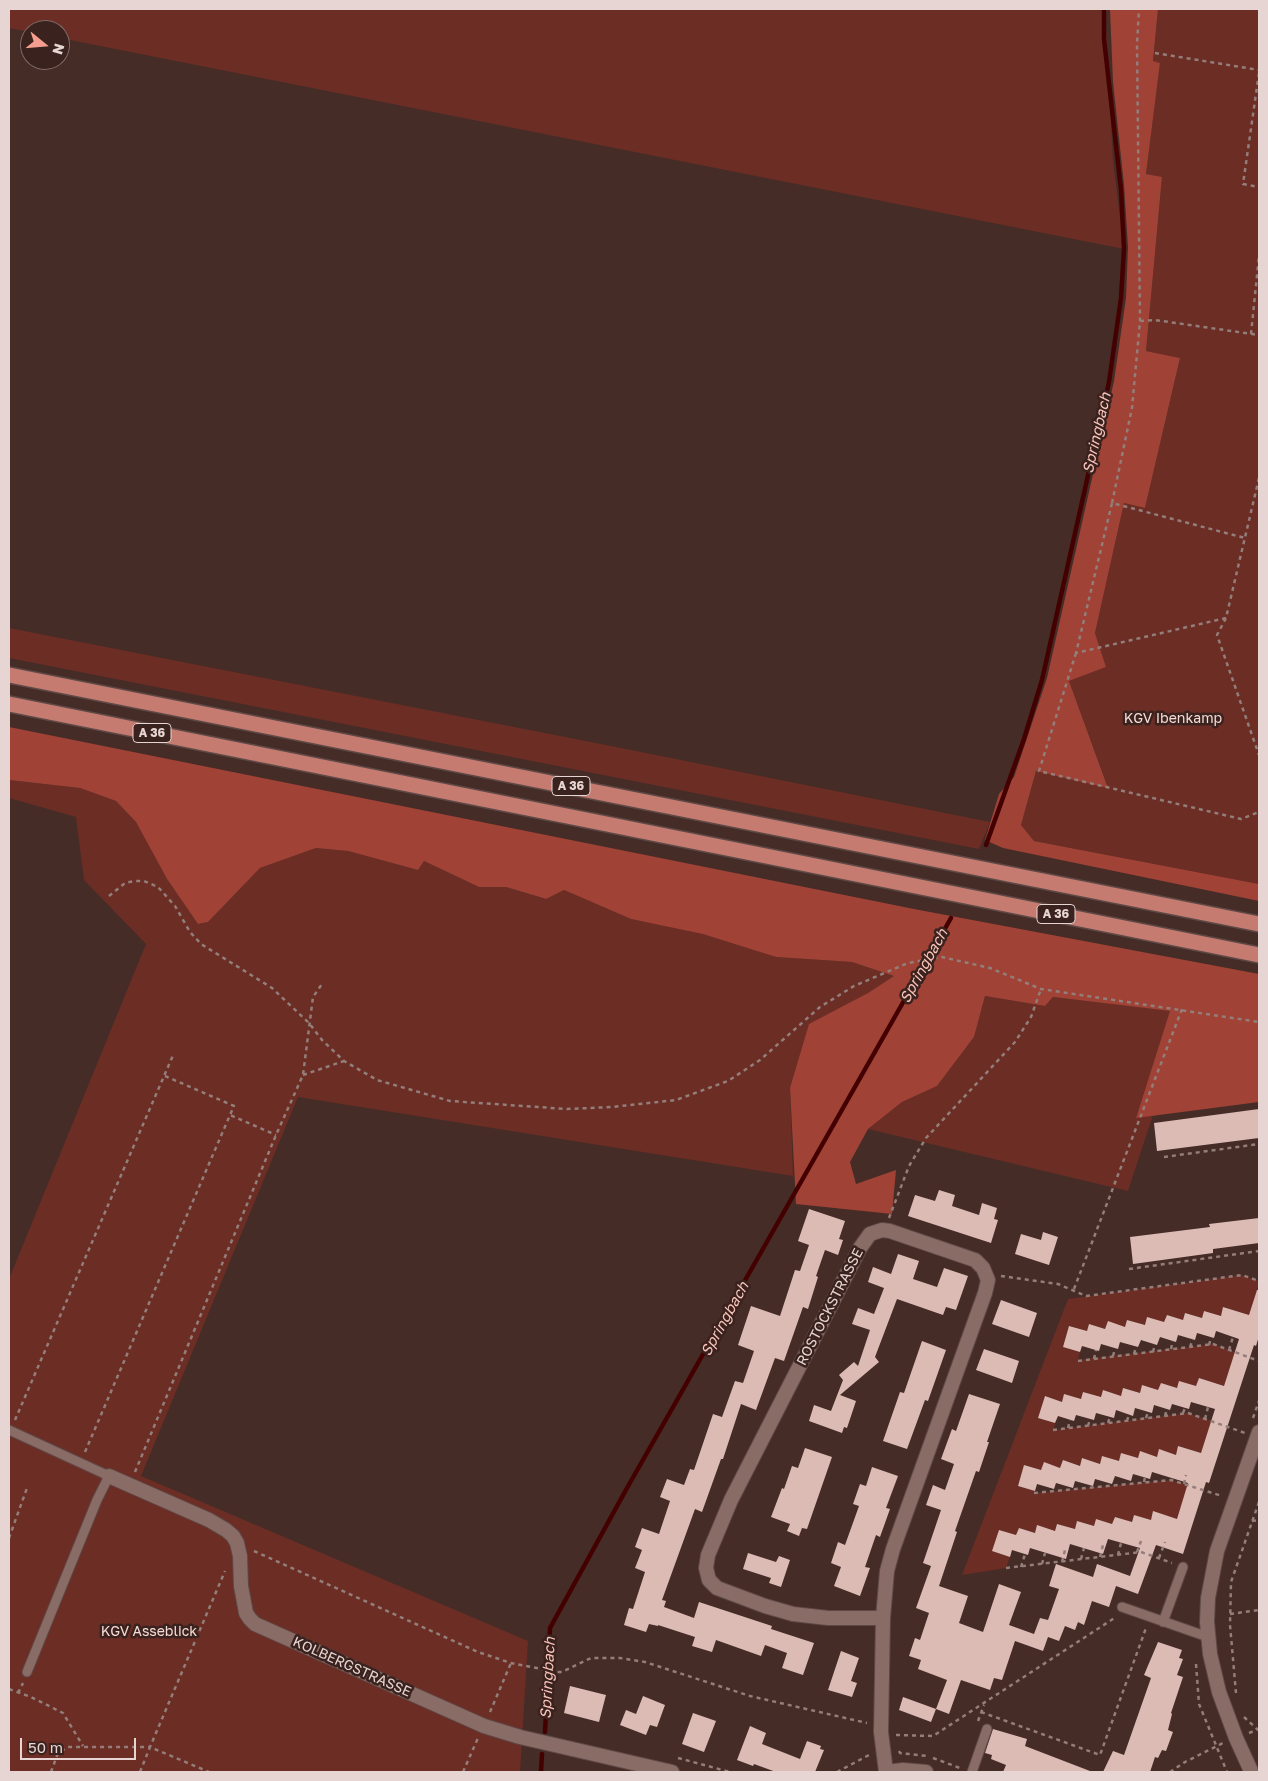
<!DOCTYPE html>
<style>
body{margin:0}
#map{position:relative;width:1268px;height:1781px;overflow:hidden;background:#452c27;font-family:"Golos Text",sans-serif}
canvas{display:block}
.frame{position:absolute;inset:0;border:10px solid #e6d5d2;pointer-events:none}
.north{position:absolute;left:20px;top:20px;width:50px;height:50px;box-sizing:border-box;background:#3a221e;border:1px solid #7f6a66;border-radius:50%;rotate:107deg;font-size:14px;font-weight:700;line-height:20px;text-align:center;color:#e6d5d2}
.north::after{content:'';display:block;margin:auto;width:18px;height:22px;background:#f59d8e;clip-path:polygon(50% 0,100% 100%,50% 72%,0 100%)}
.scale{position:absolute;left:20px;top:1738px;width:116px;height:22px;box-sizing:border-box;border:2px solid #e6d5d2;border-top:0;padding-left:6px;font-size:15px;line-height:18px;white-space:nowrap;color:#e6d5d2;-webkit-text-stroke:4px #3a221e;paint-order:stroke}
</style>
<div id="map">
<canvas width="1268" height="1781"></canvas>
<div class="frame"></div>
<div class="north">N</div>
<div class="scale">50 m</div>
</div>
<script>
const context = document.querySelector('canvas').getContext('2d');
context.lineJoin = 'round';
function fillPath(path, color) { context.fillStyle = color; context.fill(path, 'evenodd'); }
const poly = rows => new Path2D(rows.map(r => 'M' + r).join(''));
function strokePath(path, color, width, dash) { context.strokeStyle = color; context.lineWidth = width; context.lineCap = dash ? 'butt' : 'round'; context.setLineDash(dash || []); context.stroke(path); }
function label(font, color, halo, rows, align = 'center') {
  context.font = font + ' "Golos Text",sans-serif'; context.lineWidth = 5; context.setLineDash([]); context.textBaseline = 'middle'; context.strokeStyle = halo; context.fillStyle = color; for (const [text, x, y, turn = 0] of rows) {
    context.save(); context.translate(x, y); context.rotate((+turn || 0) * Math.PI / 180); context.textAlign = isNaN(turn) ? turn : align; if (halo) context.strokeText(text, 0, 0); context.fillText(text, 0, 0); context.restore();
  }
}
fillPath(poly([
 [9,9,1105,9,1113,161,1124,249,60,38,60,30,30,30,30,32,9,28],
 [1158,9,1259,9,1259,884,1034,841,1021,825,1036,771,1108,787,1069,681,1106,667,1095,633,1124,503,1145,508,1180,358,1146,351,1162,178,1146,174,1160,63,1153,62],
 [9,628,606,745,990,822,979,849,9,658],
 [9,780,80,788,116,801,136,822,167,879,198,924,208,922,260,868,316,848,348,851,418,870,424,861,479,887,506,887,545,899,564,890,631,919,703,933,776,957,852,962,894,976,868,993,790,1088,793,1176,298,1097,141,1476,528,1641,520,1772,9,1772,9,1279,146,944,84,880,76,817,9,798],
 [985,996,1045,1006,1053,997,1171,1011,1136,1117,1153,1115,1128,1191,868,1129,902,1102,937,1086,974,1037],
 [1242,1275,1259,1281,1259,1285,1249,1315,1224,1307,1221,1316,1204,1311,1202,1318,1185,1313,1183,1320,1167,1315,1164,1322,1145,1325,1127,1320,1125,1327,1108,1322,1105,1329,1089,1324,1087,1331,1070,1326,1063,1347,1080,1352,1078,1360,1213,1344,1235,1352,1224,1386,1199,1378,1196,1386,1177,1388,1161,1383,1158,1390,1142,1385,1140,1393,1123,1388,1121,1396,1103,1390,1101,1397,1083,1392,1081,1399,1064,1395,1062,1402,1045,1396,1038,1418,1055,1423,1054,1430,1188,1413,1212,1421,1201,1453,1178,1446,1176,1455,1159,1450,1157,1457,1140,1452,1138,1458,1119,1461,1102,1456,1100,1464,1082,1458,1080,1466,1063,1460,1060,1468,1044,1463,1041,1470,1025,1465,1018,1486,1035,1491,1035,1493,1171,1480,1188,1485,1177,1519,1153,1512,1151,1520,1134,1515,1131,1522,1115,1517,1112,1524,1096,1519,1094,1526,1077,1521,1075,1529,1057,1524,1055,1531,1038,1526,1035,1533,1019,1528,1016,1535,999,1530,993,1551,1010,1557,1006,1568,962,1575,1068,1299]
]), '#6c2d25');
fillPath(poly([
 [1110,9,1158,9,1153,61,1160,63,1146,174,1162,177,1146,351,1180,358,1145,508,1124,503,1095,633,1106,667,1069,681,1108,788,1036,771,1021,825,1034,841,1259,884,1259,901,1003,848,985,840,999,794,1014,777,1047,678,1114,381,1126,298,1128,247,1124,185,1113,82],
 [9,727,914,909,1259,974,1259,1102,1136,1118,1170,1011,1053,997,1045,1006,985,996,974,1037,937,1086,902,1102,868,1129,850,1162,856,1184,896,1170,892,1214,796,1204,790,1088,809,1024,868,993,894,976,852,962,776,957,703,934,631,919,564,890,546,899,506,887,479,887,424,861,418,870,348,851,316,848,260,868,208,922,198,924,167,879,136,822,116,801,80,788,9,780]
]), '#a04236');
strokePath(poly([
 [986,845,1024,739,1042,680,1109,382,1121,298,1124,249,1121,190,1104,39,1104,9],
 [545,1732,550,1628,627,1488,951,918],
 [541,1772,542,1754]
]), '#400', 4.5);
fillPath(poly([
 [1259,1109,1259,1138,1157,1151,1154,1123],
 [939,1190,955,1195,952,1206,979,1215,982,1203,997,1208,994,1219,998,1220,991,1243,908,1216,915,1195,935,1201],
 [809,1209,845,1221,839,1239,843,1240,838,1255,825,1250,816,1276,818,1277,808,1309,803,1307,784,1361,775,1358,756,1410,741,1404,723,1459,721,1459,702,1512,695,1509,662,1600,666,1601,664,1607,694,1618,699,1602,772,1626,771,1629,814,1643,803,1675,782,1668,787,1653,765,1645,761,1656,716,1640,712,1652,692,1646,695,1637,658,1625,658,1626,649,1624,646,1632,624,1625,629,1608,633,1609,645,1572,635,1568,642,1550,635,1547,642,1528,659,1534,670,1501,660,1497,667,1479,684,1485,690,1469,694,1470,713,1414,722,1417,735,1381,743,1383,754,1351,738,1345,751,1306,780,1316,795,1270,800,1271,809,1245,798,1241],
 [1259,1218,1259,1243,1213,1249,1213,1253,1133,1264,1130,1237,1210,1227,1209,1224],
 [1043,1232,1058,1237,1049,1265,1015,1254,1021,1234,1041,1240],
 [898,1254,919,1261,913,1279,937,1287,944,1268,968,1276,956,1310,946,1307,943,1315,897,1299,875,1357,879,1362,840,1395,856,1401,847,1428,844,1427,842,1433,809,1421,814,1405,831,1411,843,1380,839,1375,854,1362,858,1366,870,1330,852,1324,858,1308,874,1314,884,1288,868,1282,873,1267,891,1274],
 [1257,1290,1259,1290,1259,1336,1256,1346,1254,1345,1209,1483,1206,1482,1183,1554,1156,1545,1138,1594,1116,1586,1109,1607,1092,1601,1084,1625,1078,1622,1075,1630,1065,1626,1059,1641,1048,1637,1043,1651,1015,1641,1002,1680,994,1678,990,1690,961,1680,949,1714,936,1709,947,1680,918,1669,921,1660,909,1656,915,1638,920,1640,929,1613,916,1608,931,1566,923,1563,941,1510,926,1505,933,1485,945,1490,954,1464,941,1459,952,1429,956,1431,969,1394,1000,1404,987,1442,989,1442,979,1472,976,1471,955,1531,957,1532,939,1586,968,1596,959,1623,983,1632,999,1584,1021,1592,1009,1625,1034,1634,1040,1618,1048,1620,1059,1589,1049,1586,1056,1564,1093,1577,1097,1564,1130,1576,1140,1548,1108,1539,1103,1554,1070,1544,1066,1559,1030,1548,1028,1555,1012,1550,1010,1557,992,1551,999,1530,1016,1535,1019,1528,1035,1533,1037,1525,1055,1531,1057,1524,1075,1529,1077,1521,1094,1526,1096,1519,1112,1524,1115,1517,1132,1522,1134,1515,1151,1520,1153,1511,1177,1519,1188,1483,1152,1472,1150,1479,1133,1474,1131,1481,1115,1476,1112,1484,1095,1479,1093,1486,1075,1481,1073,1488,1056,1483,1054,1489,1037,1484,1035,1491,1018,1486,1024,1465,1041,1470,1044,1462,1060,1468,1063,1460,1080,1466,1082,1458,1100,1464,1102,1456,1119,1461,1121,1453,1138,1458,1140,1451,1157,1457,1159,1449,1176,1455,1178,1446,1201,1453,1215,1409,1191,1402,1189,1409,1172,1404,1170,1410,1154,1405,1152,1413,1135,1408,1133,1416,1116,1410,1114,1418,1096,1413,1094,1420,1076,1415,1074,1421,1058,1416,1055,1423,1038,1418,1045,1396,1062,1402,1064,1394,1081,1399,1083,1392,1101,1397,1103,1390,1121,1396,1123,1388,1140,1393,1142,1385,1158,1390,1161,1383,1177,1388,1179,1381,1196,1386,1199,1378,1224,1386,1239,1339,1216,1331,1214,1338,1197,1333,1195,1340,1178,1335,1176,1342,1160,1337,1157,1345,1141,1340,1138,1347,1120,1342,1118,1349,1101,1344,1099,1351,1082,1346,1080,1352,1063,1347,1069,1326,1087,1331,1089,1324,1105,1329,1108,1321,1125,1327,1127,1320,1145,1325,1147,1317,1164,1322,1167,1315,1183,1320,1185,1313,1202,1318,1204,1311,1221,1316,1223,1307,1249,1315],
 [1001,1300,1037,1313,1029,1337,992,1324],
 [922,1341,946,1350,928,1401,925,1400,907,1449,883,1441,900,1392,904,1393],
 [984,1349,1019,1361,1012,1383,976,1370],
 [805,1448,832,1457,807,1529,802,1528,799,1536,787,1531,790,1524,771,1517,782,1488,784,1489,792,1466,798,1468],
 [872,1467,898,1476,886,1508,890,1509,880,1537,876,1535,865,1567,870,1568,860,1596,834,1586,841,1567,831,1563,838,1542,845,1545,859,1506,853,1504,860,1484,866,1486],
 [748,1553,776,1562,779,1556,790,1560,781,1587,769,1583,771,1578,743,1569],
 [1158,1642,1182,1650,1179,1658,1183,1659,1177,1675,1183,1677,1171,1713,1172,1714,1168,1730,1173,1732,1166,1751,1162,1750,1158,1758,1155,1757,1150,1772,1103,1772,1113,1751,1124,1755,1151,1678,1144,1675],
 [841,1651,859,1658,851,1681,857,1683,852,1697,828,1690],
 [570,1686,606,1695,599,1722,564,1713],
 [643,1696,665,1705,657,1727,650,1725,646,1735,620,1725,626,1710,636,1714],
 [903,1697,936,1709,931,1722,899,1710],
 [693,1713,716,1721,704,1752,682,1744],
 [750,1726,766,1733,762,1744,800,1759,807,1741,821,1746,820,1749,824,1750,815,1772,776,1772,754,1764,753,1766,737,1760],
 [993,1729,1027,1739,1025,1746,1090,1771,1089,1772,1003,1772,1006,1765,991,1759,992,1755,985,1753]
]), '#dcbbb5');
const service = poly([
 [9,1430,109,1476,97,1500,27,1672],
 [1122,1607,1208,1637],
 [1163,1622,1183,1567],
 [972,1772,987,1729]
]);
const minor = poly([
 [109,1476,209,1520,226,1530,233,1536,237,1543,240,1556,241,1586,246,1613,250,1619,255,1624,484,1726,520,1737,672,1772],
 [883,1618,887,1571,893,1549,985,1293,988,1280,983,1268,975,1260,890,1231,882,1230,870,1234,860,1248,731,1500,708,1555,706,1568,709,1580,717,1588,765,1606,793,1614,828,1618,883,1618,881,1732,886,1772,903,1770,926,1772],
 [1251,1771,1236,1738,1219,1692,1210,1654,1207,1622,1208,1598,1217,1551,1259,1432]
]);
const motorway = poly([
 [9,675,1259,924],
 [9,704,1259,955]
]);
strokePath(service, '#5f4946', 11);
strokePath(minor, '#5f4946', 16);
strokePath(motorway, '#5f4946', 18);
strokePath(poly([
 [1155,53,1259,70],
 [1259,73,1243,184,1259,187],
 [1140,321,1155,320,1259,335],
 [1251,334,1259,256],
 [1259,478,1226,618,1217,635,1259,755],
 [1112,503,1132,408,1140,321,1137,44,1139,9],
 [1226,618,1076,653,1112,503,1245,538],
 [1076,653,1039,771,1241,819,1259,812],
 [109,896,125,883,135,881,144,881,158,887,175,906,190,932,201,944,272,988,309,1023,322,1040,344,1061,377,1080,450,1101,567,1109,612,1107,676,1100,728,1081,760,1060,820,1007,854,986,908,963,942,957,990,968,1041,989,1259,1022],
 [303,1075,344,1061],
 [165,1076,234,1106,230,1115],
 [1164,1157,1259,1144],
 [889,1218,909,1166,926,1138,1015,1042,1031,1017,1041,989],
 [1129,1269,1259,1251],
 [1001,1276,1058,1284,1086,1296,1242,1275,1259,1281],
 [1074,1289,1182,1009],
 [1209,1345,1211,1338],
 [1190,1347,1193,1339],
 [1171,1349,1173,1341],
 [1229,1350,1233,1337],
 [1153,1352,1155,1344],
 [1134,1354,1136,1347],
 [1113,1356,1115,1349],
 [1094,1359,1096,1350],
 [1078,1361,1213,1344,1259,1361],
 [1183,1413,1185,1408],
 [1165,1416,1167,1409],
 [1146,1418,1148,1412],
 [1253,1418,1259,1401],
 [1205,1419,1208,1407],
 [15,1420,174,1053],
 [1127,1421,1129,1414],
 [1108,1423,1110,1417],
 [1088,1426,1090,1419],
 [1068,1428,1070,1420],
 [1053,1430,1188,1413,1245,1433],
 [85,1452,230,1115,276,1135],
 [135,1472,276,1135,303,1075,313,997,322,984],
 [1144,1482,1145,1477],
 [1184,1484,1186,1475],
 [1034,1493,1171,1480,1222,1496],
 [1252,1521,1259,1520],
 [9,1538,27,1488],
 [254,1551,478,1652,511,1663,557,1672,562,1672,591,1658,620,1658,645,1662,750,1696,867,1723],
 [1137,1552,1141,1541],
 [1118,1555,1121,1543],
 [1100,1557,1103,1545],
 [1159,1558,1165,1542],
 [1081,1559,1084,1548],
 [1062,1562,1065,1550],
 [1042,1564,1045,1553],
 [1021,1567,1025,1554],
 [1006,1568,1141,1552,1172,1563],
 [1230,1614,1259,1610],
 [1196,1664,1199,1704,1227,1772],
 [9,1689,31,1697,63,1713,83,1746],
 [18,1693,23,1683],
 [1236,1693,1230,1625,1231,1582,1259,1502],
 [490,1712,511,1663],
 [981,1712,1100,1755,1146,1628],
 [1244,1717,1257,1729],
 [978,1721,984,1705],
 [1249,1733,1259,1729],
 [896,1735,933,1736,1116,1617],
 [899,1751,900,1753,927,1756],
 [678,1758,730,1772],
 [933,1758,960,1768],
 [51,1772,58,1753,68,1747,150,1747,225,1571],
 [140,1772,150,1747,209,1772],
 [463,1772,478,1738],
 [837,1772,869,1755],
 [1170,1772,1185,1762,1223,1743]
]), '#937e7a', 2.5, [4, 4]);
strokePath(service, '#8a6c66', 9);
strokePath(minor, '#8a6c66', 14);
strokePath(motorway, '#c57b6f', 15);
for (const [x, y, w] of [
 [152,733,38],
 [571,786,38],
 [1056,914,38]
]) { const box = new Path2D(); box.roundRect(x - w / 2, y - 9.5, w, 19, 4); context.fillStyle = '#3a221e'; context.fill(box); strokePath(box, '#e6d5d2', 1); }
label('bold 12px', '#e6d5d2', null, [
 ["A 36",152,733],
 ["A 36",571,786],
 ["A 36",1056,914]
]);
label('14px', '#f7dbd6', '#3a221e', [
 ["KGV Ibenkamp",1173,719],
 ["KGV Asseblick",149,1632]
]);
label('14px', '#e6d5d2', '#3a221e', [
 ["ROSTOCKSTRASSE",830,1307,-63],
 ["KOLBERGSTRASSE",352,1667,24]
]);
label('italic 15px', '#fac4ba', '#3a221e', [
 ["Springbach",1097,433,-77],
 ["Springbach",924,966,-61],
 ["Springbach",725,1319,-61],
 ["Springbach",548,1678,-87]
]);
</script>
